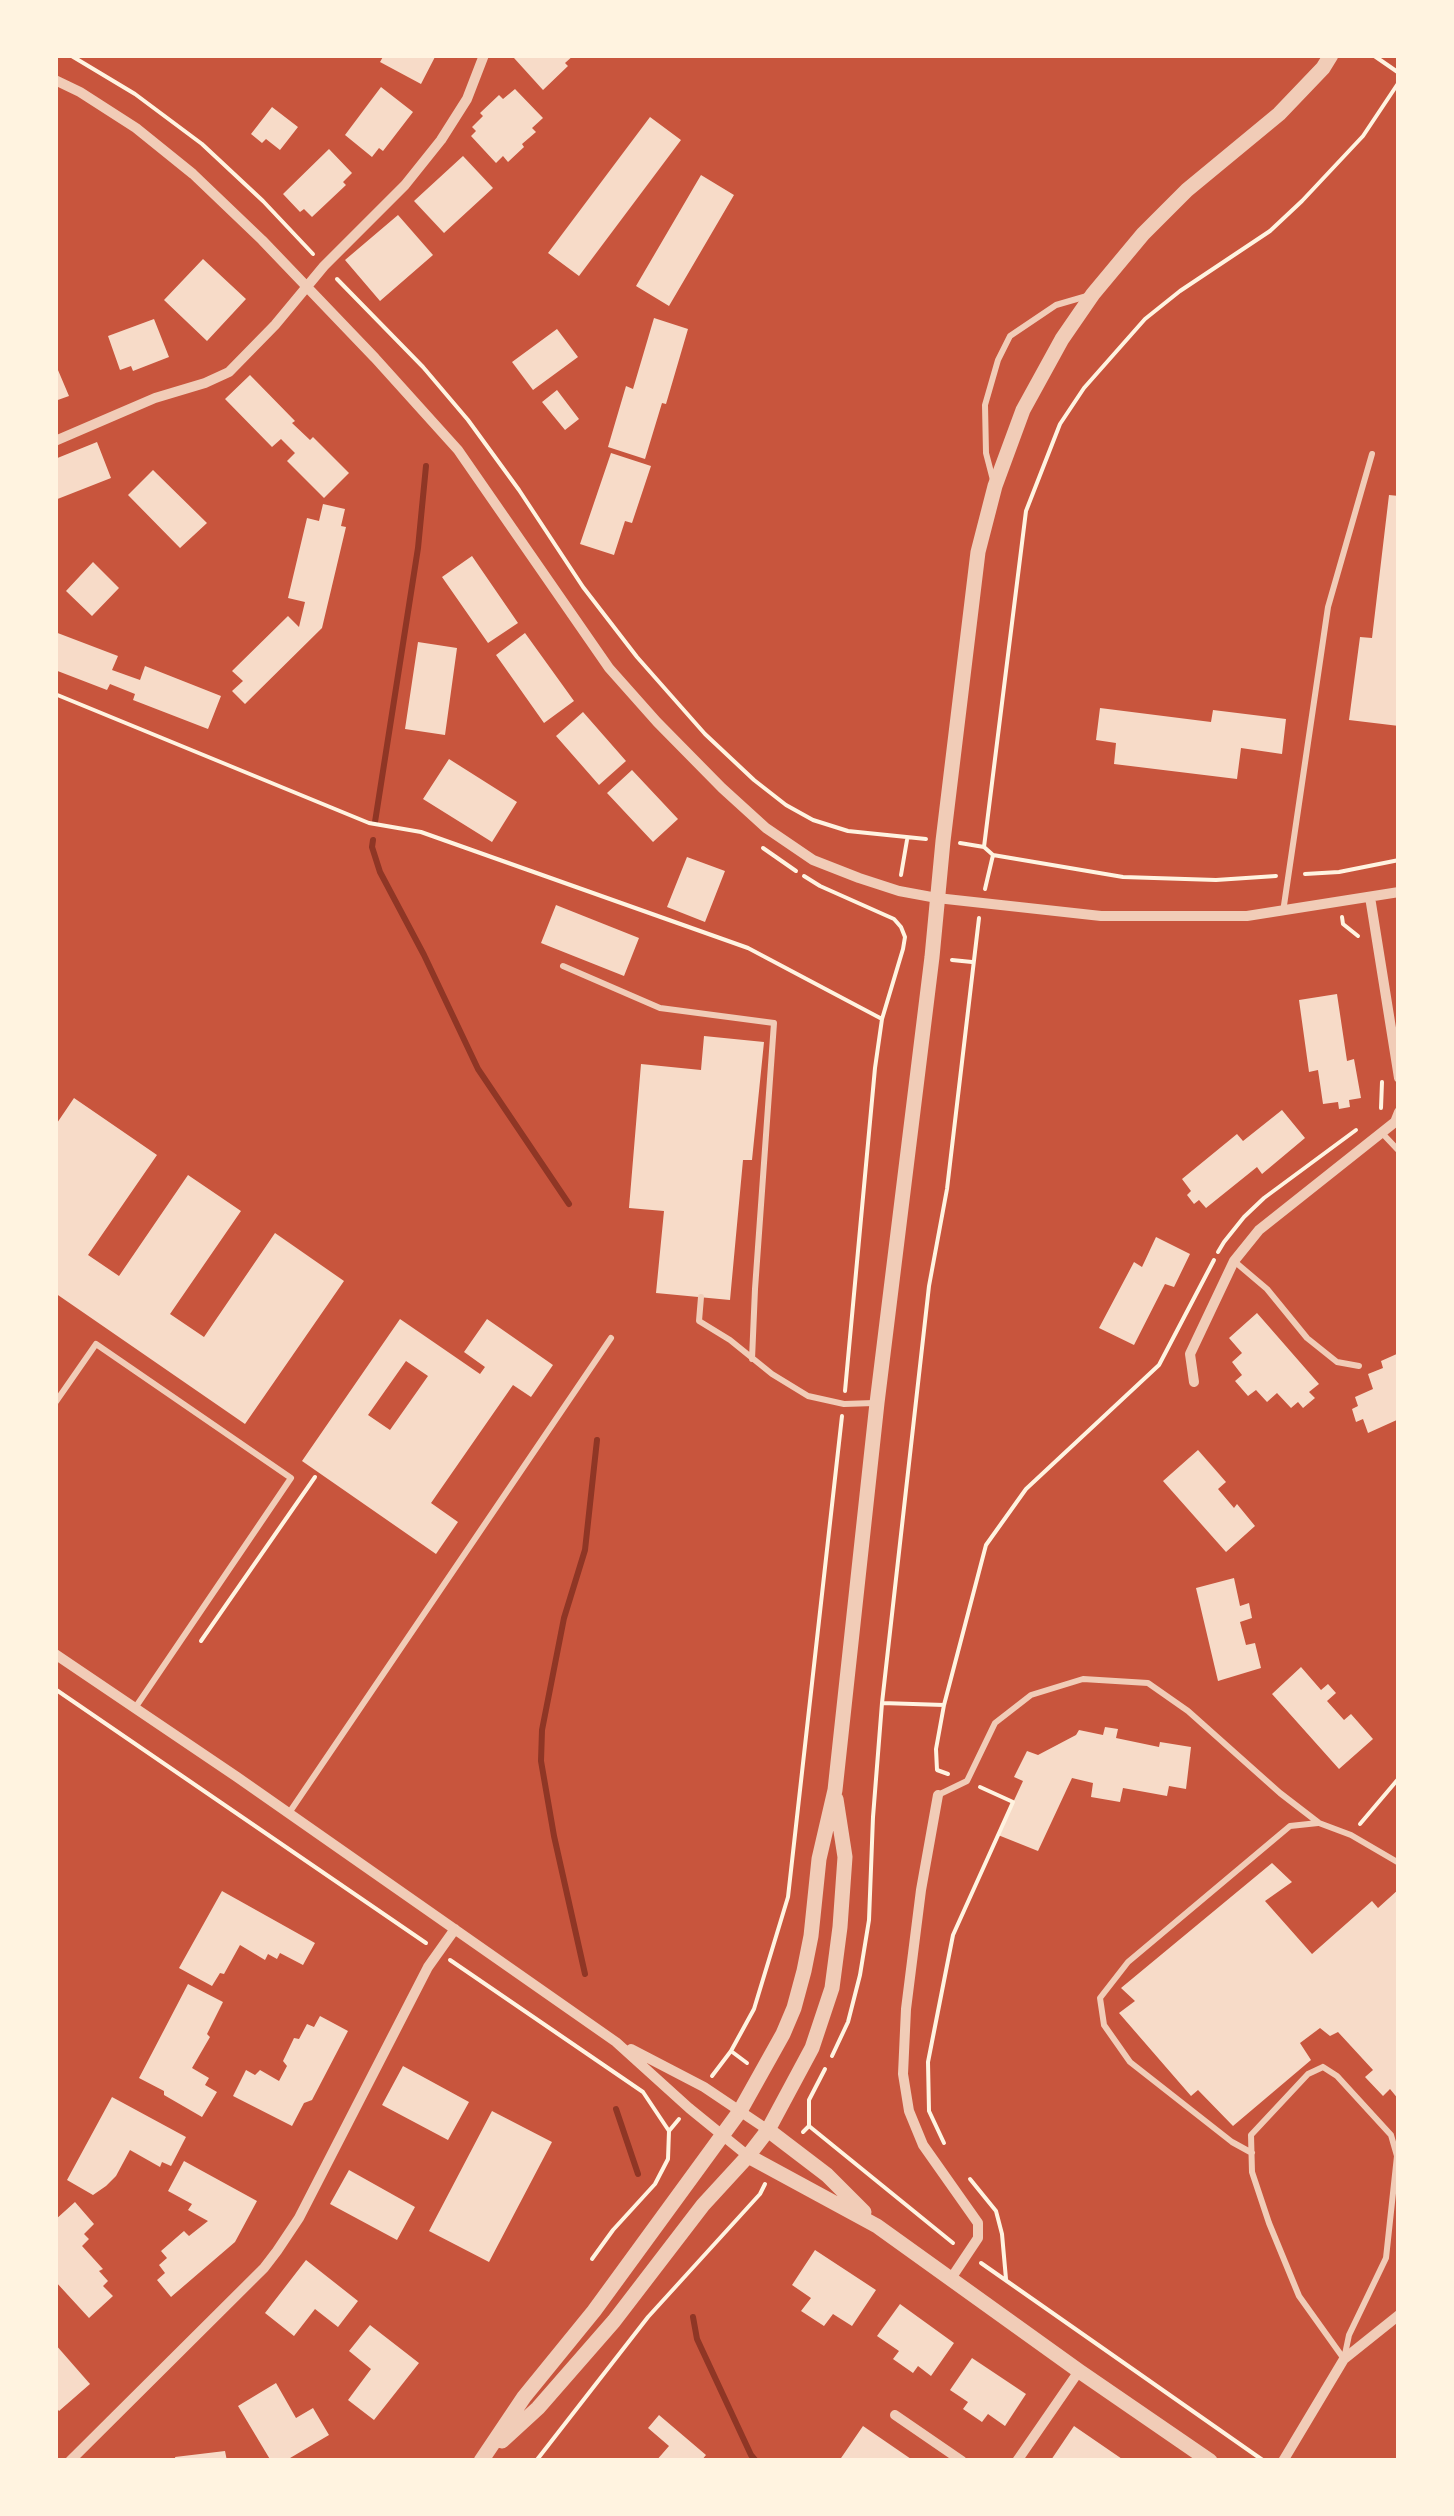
<!DOCTYPE html>
<style>
body{margin:0}
#map{position:relative;width:1454px;height:2516px;overflow:hidden;background:#c8553d;font-family:"PT Sans Narrow",sans-serif}
canvas{display:block}
.frame{position:absolute;inset:0;border:58px solid #fff3e0;pointer-events:none}
</style>
<div id="map">
<canvas width="1454" height="2516"></canvas>
<div class="frame"></div>
</div>
<script>
const context = document.querySelector('canvas').getContext('2d');
context.lineJoin = 'round';
const poly = rows => new Path2D(rows.map(r => 'M' + r).join(''));
function strokePath(path, color, width, dash) { context.strokeStyle = color; context.lineWidth = width; context.lineCap = dash ? 'butt' : 'round'; context.setLineDash(dash || []); context.stroke(path); }
function fillPath(path, color) { context.fillStyle = color; context.fill(path, 'evenodd'); }
strokePath(poly([
 [375,822,418,548,426,466],
 [373,840,372,847,380,872,424,955,478,1069,569,1204],
 [585,1974,554,1836,541,1761,542,1730,564,1618,585,1550,597,1440],
 [616,2109,638,2174],
 [693,2317,697,2339,751,2455,756,2461]
]), '#8f3625', 6);
fillPath(poly([
 [384,55,436,55,421,84,380,62],
 [517,55,574,55,565,63,568,66,543,90,514,58],
 [381,87,413,112,383,151,379,148,372,157,345,135],
 [515,89,543,118,532,128,536,132,522,144,524,147,508,162,503,156,496,163,471,136,476,131,472,127,483,116,480,113,499,95,503,99],
 [272,107,298,127,280,150,266,139,262,143,251,134],
 [650,117,681,140,579,276,548,253],
 [329,149,352,173,343,182,346,185,312,217,304,209,300,212,283,194],
 [463,156,493,188,444,233,414,201],
 [701,175,734,195,669,306,636,286],
 [398,215,433,255,380,301,345,260],
 [203,259,246,299,207,341,164,300],
 [654,318,688,329,666,404,662,403,645,459,608,447,626,386,633,389],
 [154,319,169,357,133,371,131,366,120,370,108,336],
 [557,329,578,357,533,390,512,362],
 [55,363,69,396,55,401],
 [250,375,295,421,292,423,310,440,313,437,349,473,324,498,287,461,295,453,281,439,272,447,225,399],
 [557,390,579,419,565,430,542,402],
 [97,442,111,478,55,500,55,459],
 [611,453,651,466,632,523,625,521,614,555,580,544],
 [153,470,207,523,180,548,128,495],
 [1389,495,1399,496,1399,726,1349,720,1360,637,1372,638],
 [323,504,345,509,341,526,346,527,322,628,245,704,232,691,243,681,232,671,288,616,299,627,305,602,288,598,307,518,319,521],
 [472,556,518,623,488,643,442,577],
 [93,562,119,588,92,616,66,591],
 [55,632,118,656,112,670,140,680,145,666,221,696,208,729,133,700,135,694,110,684,107,690,55,670],
 [525,633,574,701,544,723,496,655],
 [418,642,457,648,445,735,405,729],
 [1100,708,1211,722,1213,710,1286,719,1282,754,1241,748,1237,779,1114,764,1116,743,1096,740],
 [583,712,626,761,599,785,556,736],
 [449,759,517,802,492,842,423,799],
 [632,770,678,819,653,842,607,793],
 [687,857,725,871,705,922,667,907],
 [556,905,639,938,624,976,541,943],
 [1337,994,1347,1061,1354,1059,1361,1098,1349,1100,1350,1107,1339,1109,1338,1102,1323,1104,1318,1070,1309,1072,1299,1000],
 [704,1036,764,1042,752,1160,743,1160,730,1300,656,1293,664,1211,629,1208,641,1064,701,1070],
 [74,1098,157,1155,88,1255,119,1276,188,1175,241,1211,170,1314,204,1337,275,1233,344,1281,245,1424,55,1293,55,1126],
 [1282,1110,1305,1138,1262,1174,1257,1167,1206,1208,1199,1200,1194,1204,1187,1195,1191,1191,1182,1179,1237,1134,1243,1141],
 [1156,1237,1190,1254,1174,1287,1165,1284,1134,1345,1099,1328,1134,1262,1142,1267],
 [1257,1313,1319,1384,1309,1392,1315,1398,1303,1408,1298,1402,1291,1408,1277,1393,1267,1402,1256,1390,1248,1396,1235,1381,1242,1375,1232,1362,1242,1353,1229,1338],
 [400,1319,480,1374,485,1367,464,1352,487,1319,553,1365,531,1397,513,1385,431,1503,458,1522,436,1554,302,1461],
 [406,1361,428,1376,390,1430,368,1415],
 [1399,1353,1399,1419,1368,1433,1363,1419,1356,1422,1352,1409,1358,1406,1355,1397,1373,1389,1368,1374,1383,1368,1381,1361],
 [1198,1450,1226,1482,1218,1489,1234,1508,1237,1504,1255,1526,1226,1552,1163,1481],
 [1234,1578,1240,1606,1249,1603,1252,1618,1240,1622,1246,1645,1255,1643,1261,1668,1218,1681,1196,1588],
 [1301,1667,1321,1690,1328,1684,1336,1693,1327,1701,1344,1720,1351,1714,1373,1739,1339,1769,1272,1694],
 [1105,1727,1118,1729,1116,1738,1159,1747,1160,1742,1191,1747,1186,1789,1169,1786,1167,1796,1123,1788,1120,1802,1091,1797,1093,1783,1072,1778,1038,1851,998,1835,1023,1781,1014,1777,1027,1751,1038,1755,1076,1735,1079,1730,1103,1735],
 [1272,1863,1292,1882,1265,1901,1312,1954,1372,1901,1378,1908,1399,1889,1399,2100,1390,2089,1383,2096,1365,2077,1373,2070,1338,2032,1330,2036,1320,2028,1300,2043,1311,2060,1233,2126,1198,2090,1191,2096,1119,2013,1135,2001,1121,1988],
 [222,1891,315,1943,303,1965,280,1953,277,1959,268,1954,265,1960,240,1945,224,1974,220,1973,212,1986,179,1968],
 [188,1984,223,2002,207,2034,210,2037,192,2068,209,2078,205,2085,217,2092,202,2117,164,2095,164,2091,139,2078],
 [320,2016,348,2031,312,2100,304,2103,292,2126,233,2096,246,2070,255,2075,260,2070,279,2081,287,2066,283,2061,294,2038,299,2039,307,2024,314,2027],
 [403,2066,469,2102,448,2140,382,2105],
 [112,2097,186,2137,171,2166,162,2162,160,2167,130,2150,116,2176,106,2186,93,2195,67,2180],
 [492,2111,552,2142,489,2262,429,2231],
 [184,2161,257,2201,235,2242,171,2297,157,2280,165,2273,159,2265,167,2258,161,2251,184,2231,189,2236,208,2221,188,2210,192,2204,168,2191],
 [349,2170,415,2207,397,2240,330,2204],
 [75,2202,94,2224,84,2234,89,2239,82,2246,103,2269,99,2271,108,2281,103,2286,113,2296,89,2318,55,2281,55,2220],
 [815,2250,876,2290,852,2326,833,2314,824,2326,801,2311,811,2298,792,2285],
 [306,2260,358,2301,338,2327,315,2309,294,2336,265,2313],
 [900,2304,954,2343,931,2376,918,2366,913,2373,893,2359,899,2351,877,2336],
 [370,2325,419,2363,374,2420,348,2400,371,2369,349,2351],
 [55,2344,90,2384,59,2411,55,2406],
 [972,2358,1026,2394,1005,2426,988,2414,982,2422,963,2409,968,2402,950,2390],
 [276,2383,296,2418,313,2408,329,2435,285,2461,271,2461,238,2406],
 [659,2415,706,2455,701,2461,656,2461,669,2446,648,2428],
 [863,2426,911,2459,910,2461,839,2461],
 [1074,2426,1125,2461,1053,2461,1051,2460],
 [225,2451,227,2461,176,2461,175,2457]
]), '#f7dbc8');
strokePath(poly([
 [70,55,135,94,202,144,263,201,313,254],
 [1373,55,1399,73],
 [337,279,423,367,468,420,519,490,583,587,637,657,705,734,754,780,786,805,813,820,848,831,926,839],
 [55,694,369,823,421,832,748,948,882,1019],
 [960,843,984,847,993,855,1123,877,1216,880,1276,876],
 [984,847,1026,511,1060,424,1084,388,1145,319,1180,291,1270,231,1302,201,1363,136,1399,82],
 [763,848,796,871],
 [1305,874,1339,872,1399,860],
 [901,875,907,840],
 [804,876,820,886,894,919,901,927,905,937,903,949,882,1019,875,1068,845,1391],
 [985,889,993,855],
 [1342,917,1343,924,1358,936],
 [952,960,972,962],
 [1381,1108,1382,1082],
 [1218,1252,1224,1242,1244,1217,1264,1198,1356,1130],
 [201,1641,315,1477],
 [55,1689,426,1943],
 [882,1703,944,1705,986,1545,1026,1489,1159,1365,1214,1260],
 [944,1705,936,1749,937,1770,948,1774],
 [1360,1824,1399,1778],
 [450,1960,643,2092,669,2131],
 [731,2051,747,2063],
 [832,2056,848,2022,860,1975,869,1920,873,1817,882,1703,929,1286,947,1189,979,918],
 [712,2076,731,2051,754,2009,788,1897,842,1416],
 [809,2126,953,2243],
 [803,2132,809,2126,809,2100,825,2069],
 [944,2143,929,2111,928,2062,953,1935,1013,1802,980,1787],
 [970,2179,996,2211,1002,2234,1006,2279],
 [592,2259,613,2230,655,2184,668,2159,669,2131,679,2119],
 [981,2263,1264,2461],
 [536,2461,648,2317,760,2194,765,2184]
]), '#fff3e0', 4);
strokePath(poly([
 [993,480,986,453,985,405,998,360,1010,336,1056,305,1087,296],
 [1283,912,1328,607,1372,454],
 [563,966,660,1008,774,1023,755,1289,752,1359],
 [1382,1133,1399,1151],
 [1234,1261,1267,1289,1307,1338,1337,1362,1359,1366],
 [701,1297,699,1321,730,1340,772,1374,808,1396,844,1404,874,1403],
 [55,1403,96,1344,291,1478,135,1708],
 [938,1795,967,1781,995,1723,1031,1695,1083,1679,1148,1683,1188,1711,1280,1793,1319,1823,1351,1835,1399,1863],
 [289,1813,611,1338],
 [1323,2067,1337,2076,1391,2135,1397,2156,1386,2258,1349,2335,1344,2359,1299,2296,1269,2223,1252,2172,1251,2135,1308,2074,1323,2067],
 [1252,2153,1232,2142,1130,2062,1104,2025,1100,1998,1128,1962,1290,1826,1318,1823]
]), '#f1ccb7', 6);
strokePath(poly([
 [55,80,80,92,136,128,193,174,262,240,375,358,458,450,609,668,657,722,722,788,766,828,813,860,859,878,899,891,937,898,1101,916,1247,916,1399,892],
 [55,441,155,398,205,383,229,372,275,325,324,266,405,185,441,140,467,99,484,55],
 [1370,897,1399,1078],
 [1194,1382,1190,1354,1234,1261,1259,1230,1395,1122,1399,1112],
 [55,1654,237,1777,616,2042,689,2108,748,2156],
 [938,1795,921,1890,906,2009,903,2074,909,2111,923,2145,978,2223,978,2238,950,2280],
 [631,2049,704,2087,768,2130],
 [895,2415,962,2461],
 [70,2461,264,2268,277,2251,299,2218,428,1967,455,1929],
 [1017,2461,1079,2371],
 [1283,2461,1344,2359,1399,2315]
]), '#f1ccb7', 10);
strokePath(poly([
 [768,2130,827,2175,864,2212],
 [748,2156,877,2226,1079,2371,1210,2461],
 [502,2441,538,2408,614,2321,703,2205,748,2156,768,2130,812,2048,832,1988,840,1927,845,1857,836,1799],
 [481,2461,524,2397,594,2311,740,2111,783,2034,794,2008,804,1971,811,1936,819,1859,835,1790,877,1403,932,957,943,841,978,552,995,486,1023,410,1062,339,1093,294,1143,234,1187,190,1279,114,1323,68,1331,55]
]), '#f1ccb7', 15);
</script>
